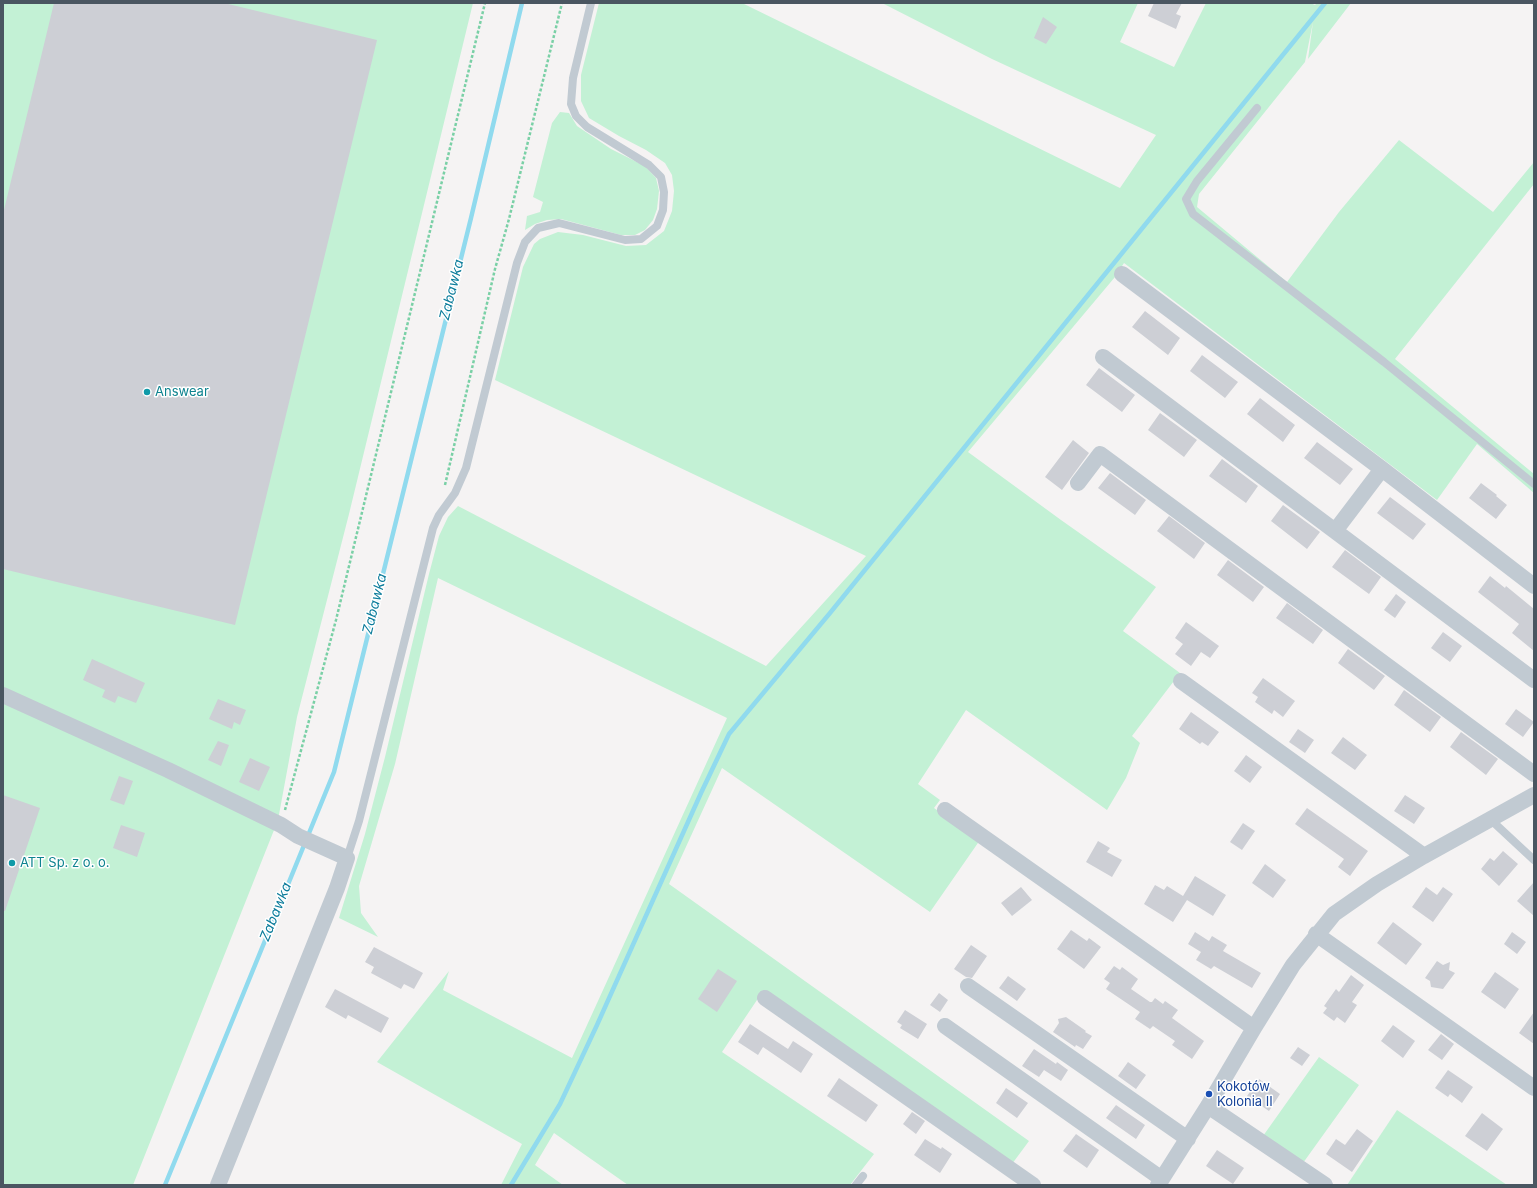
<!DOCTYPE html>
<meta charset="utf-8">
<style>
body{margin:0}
#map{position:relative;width:1537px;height:1188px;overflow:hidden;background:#f5f3f3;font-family:Inter,sans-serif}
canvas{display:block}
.frame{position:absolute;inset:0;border:4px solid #4a5661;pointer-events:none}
</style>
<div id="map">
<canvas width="1537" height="1188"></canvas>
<div class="frame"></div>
</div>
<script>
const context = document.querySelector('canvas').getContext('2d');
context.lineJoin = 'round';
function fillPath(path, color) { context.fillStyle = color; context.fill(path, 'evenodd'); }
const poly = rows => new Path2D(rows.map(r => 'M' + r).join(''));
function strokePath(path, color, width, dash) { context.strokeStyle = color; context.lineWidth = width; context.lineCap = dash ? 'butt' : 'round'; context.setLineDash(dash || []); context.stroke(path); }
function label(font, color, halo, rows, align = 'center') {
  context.font = font + ' Inter,sans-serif'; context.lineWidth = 3; context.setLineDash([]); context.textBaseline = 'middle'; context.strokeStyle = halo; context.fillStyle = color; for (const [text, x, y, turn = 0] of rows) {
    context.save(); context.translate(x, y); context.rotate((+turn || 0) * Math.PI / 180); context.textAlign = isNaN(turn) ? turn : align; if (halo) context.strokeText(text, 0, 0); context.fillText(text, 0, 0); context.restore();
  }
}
fillPath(poly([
 [3,3,473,3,349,514,297,717,278,820,133,1185,3,1185],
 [599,3,742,3,1120,188,1156,135,992,59,882,3,1138,3,1120,42,1174,67,1206,3,1310,3,1315,5,1317,3,1351,3,1308,59,1313,22,1305,62,1199,194,1197,207,1287,282,1339,212,1399,140,1493,212,1534,162,1534,184,1395,359,1534,474,1534,493,1477,444,1437,500,1124,263,1115,277,968,452,1061,520,1156,587,1123,631,1180,673,1132,736,1140,743,1126,778,1107,810,966,710,918,784,940,800,934,808,980,840,930,912,722,768,669,884,1029,1141,1012,1164,759,997,722,1052,874,1154,850,1185,628,1185,554,1133,535,1165,563,1185,501,1185,522,1144,377,1062,449,971,443,990,572,1058,727,718,438,578,395,764,359,886,361,913,378,937,339,918,365,834,385,757,429,574,439,536,448,517,458,506,766,666,866,556,495,380,523,267,534,244,540,239,558,232,583,235,626,246,646,245,664,231,672,211,674,191,672,175,665,163,646,150,619,136,589,118,581,101,581,75],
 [560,112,569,113,577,126,611,149,645,166,656,178,659,191,657,209,653,220,645,230,635,235,621,235,561,219,547,220,535,224,525,230,527,216,540,212,543,202,533,197,552,123],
 [1319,1057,1359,1085,1303,1163,1263,1136],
 [1397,1110,1507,1185,1347,1185]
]), '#c3f1d5');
strokePath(poly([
 [165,1185,334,772,471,218,522,3],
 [511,1185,560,1104,597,1025,701,793,729,734,830,613,1325,3]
]), '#90daee', 4.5);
fillPath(poly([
 [54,3,224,3,377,40,235,625,3,569,3,214],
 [1154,3,1182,3,1176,14,1181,16,1176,29,1148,16],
 [1043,17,1057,27,1046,44,1034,38],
 [1145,311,1180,338,1168,355,1132,327],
 [1202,355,1238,382,1225,398,1190,371],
 [1099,368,1135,395,1122,412,1086,385],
 [1260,398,1295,425,1283,442,1247,414],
 [1160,413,1197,440,1184,457,1148,430],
 [1073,440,1089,453,1062,490,1045,477],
 [1317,442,1353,469,1340,485,1304,458],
 [1222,459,1258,486,1246,503,1209,476],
 [1110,473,1146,500,1135,515,1098,488],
 [1481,483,1497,495,1496,496,1507,505,1496,519,1469,498],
 [1390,497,1426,524,1413,540,1377,513],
 [1283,505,1320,532,1307,549,1271,521],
 [1169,516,1205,543,1194,559,1157,531],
 [1345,550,1381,577,1369,594,1332,567],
 [1228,560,1264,587,1253,602,1217,575],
 [1490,576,1505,588,1506,586,1534,609,1534,651,1512,633,1519,624,1478,592],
 [1396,594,1406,602,1395,618,1384,610],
 [1287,603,1323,630,1313,644,1276,618],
 [1186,622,1219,646,1210,658,1201,652,1191,666,1175,654,1183,644,1175,638],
 [1443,632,1462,646,1450,662,1431,648],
 [1348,649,1385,676,1374,690,1338,663],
 [92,659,145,683,136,703,118,696,115,703,102,697,105,690,83,680],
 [1263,678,1295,701,1283,717,1274,710,1272,714,1255,702,1258,697,1252,693],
 [1404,690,1441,717,1430,732,1394,705],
 [218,699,246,710,240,725,234,722,232,729,209,719],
 [1516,709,1534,722,1523,737,1505,724],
 [1191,712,1219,732,1208,746,1202,742,1200,744,1179,729],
 [1298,729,1314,740,1305,753,1289,742],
 [1461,732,1498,759,1486,775,1450,747],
 [1343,737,1367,755,1355,770,1331,753],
 [218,741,229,745,221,766,208,760],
 [1246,755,1262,767,1250,783,1234,771],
 [250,758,270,767,259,791,239,782],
 [119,776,133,781,124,805,110,800],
 [3,795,40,808,5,911,3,911],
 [1405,795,1425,808,1414,824,1394,811],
 [1307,808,1368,851,1350,876,1338,867,1344,859,1295,824],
 [1243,823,1255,831,1242,850,1230,842],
 [121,825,145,833,137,857,113,848],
 [1098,841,1110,848,1107,852,1122,860,1112,877,1086,862],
 [1503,851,1518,864,1499,886,1481,869,1490,858,1494,861],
 [1265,864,1286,880,1273,898,1252,883],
 [1195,876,1226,895,1213,916,1187,900,1173,922,1144,904,1155,885,1164,890,1167,886,1183,896],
 [1534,882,1534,916,1517,901],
 [1021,887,1032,900,1012,916,1001,903],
 [1426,887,1437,895,1443,887,1453,894,1433,922,1412,907],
 [1393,922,1422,944,1406,965,1377,943],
 [1071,930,1087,941,1089,938,1101,947,1084,969,1057,949],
 [1195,932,1209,941,1212,936,1227,945,1223,951,1261,973,1252,988,1214,966,1211,969,1196,960,1201,952,1188,944],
 [1512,932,1526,942,1517,954,1504,944],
 [971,945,987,956,972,978,966,977,954,969],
 [374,947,423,973,414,989,404,984,401,989,371,973,374,967,365,962],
 [1437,961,1443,965,1450,962,1449,970,1455,973,1443,989,1431,987,1430,981,1425,978],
 [1114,966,1120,970,1122,967,1138,979,1131,989,1150,1002,1152,1002,1155,998,1163,1004,1165,1001,1178,1010,1172,1018,1204,1041,1192,1059,1172,1045,1175,1041,1153,1026,1150,1029,1135,1019,1140,1012,1106,989,1110,983,1104,979],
 [718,969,737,981,717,1012,698,999],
 [1495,972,1519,989,1505,1009,1481,992],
 [1351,975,1364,985,1352,1002,1357,1005,1345,1023,1337,1017,1334,1021,1323,1013,1327,1008,1324,1006,1336,989,1339,992],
 [1008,976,1026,989,1017,1001,999,988],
 [335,989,389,1018,381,1033,348,1015,346,1019,325,1007],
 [939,993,948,1000,940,1012,930,1005],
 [905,1010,927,1024,918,1039,900,1028,902,1025,897,1022],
 [1534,1012,1534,1044,1519,1033],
 [1066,1017,1086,1031,1085,1032,1092,1036,1083,1049,1076,1045,1075,1047,1053,1032,1059,1023,1058,1019],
 [750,1024,788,1049,793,1041,813,1054,801,1073,763,1047,758,1055,738,1042],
 [1393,1025,1415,1041,1403,1058,1381,1041],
 [1441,1034,1454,1044,1442,1060,1428,1050],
 [1298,1047,1310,1055,1302,1066,1290,1058],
 [1034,1049,1056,1064,1057,1062,1068,1070,1061,1081,1044,1070,1039,1077,1022,1066],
 [1128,1062,1146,1075,1136,1089,1118,1076],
 [1448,1070,1473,1087,1462,1103,1450,1094,1448,1097,1435,1088],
 [839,1078,878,1105,866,1122,827,1096],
 [1259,1079,1280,1094,1269,1111,1247,1096],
 [1006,1088,1028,1103,1017,1118,996,1103],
 [1116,1105,1145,1125,1136,1139,1106,1118],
 [912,1112,925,1121,916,1134,903,1124],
 [1482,1113,1503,1129,1487,1151,1465,1136],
 [1357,1129,1373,1141,1352,1172,1326,1154,1336,1139,1345,1145],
 [1076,1134,1099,1150,1087,1168,1063,1151],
 [925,1139,941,1149,942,1147,952,1154,940,1173,914,1155],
 [1217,1150,1244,1168,1233,1184,1206,1166]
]), '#cdcfd5');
strokePath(poly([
 [445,485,495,269,509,219,562,3],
 [285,810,336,620,485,3]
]), '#7ad0a6', 2.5, [3, 2]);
strokePath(poly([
 [1257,108,1197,181,1186,199,1193,214,1384,362,1534,484],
 [1491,820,1534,860],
 [347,858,359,821,433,528,439,515,455,493,466,468,517,263,525,242,538,228,559,223,625,240,641,239,657,226,663,210,664,192,661,177,649,165,587,127,576,116,571,104,573,78,591,3],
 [856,1185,863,1176]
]), '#c1cad2', 8);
strokePath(poly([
 [1122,274,1382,469,1534,586],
 [1103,357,1335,531,1382,469],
 [1078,483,1100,454,1534,774],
 [1335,531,1534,680],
 [1181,681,1424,856],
 [3,695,168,770,281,825,298,836,347,858,337,888,218,1185],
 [945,810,1254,1028],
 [1316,934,1534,1088],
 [968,986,1188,1139],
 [765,998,1033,1185],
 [945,1026,1162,1179],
 [1208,1106,1325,1185],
 [1158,1185,1208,1106,1254,1028,1293,965,1334,914,1377,884,1424,856,1534,795]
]), '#c1cad2', 16);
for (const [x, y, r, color] of [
 [147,392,4,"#0f9aa8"],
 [12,863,4,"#0f9aa8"],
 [1209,1094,4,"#1a4fb4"]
]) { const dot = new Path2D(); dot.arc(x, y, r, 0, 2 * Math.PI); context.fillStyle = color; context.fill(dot); strokePath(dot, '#fff', 1.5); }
label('13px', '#0d838f', '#fff', [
 ["Answear",155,392],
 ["ATT Sp. z o. o.",20,863]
], 'left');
label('13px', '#164399', '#fff', [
 ["Kokotów",1217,1087],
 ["Kolonia II",1217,1102]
], 'left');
label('italic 14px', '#0c7c9b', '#fff', [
 ["Zabawka",452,290,-76],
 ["Zabawka",375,604,-76],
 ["Zabawka",276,912,-68]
]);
</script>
